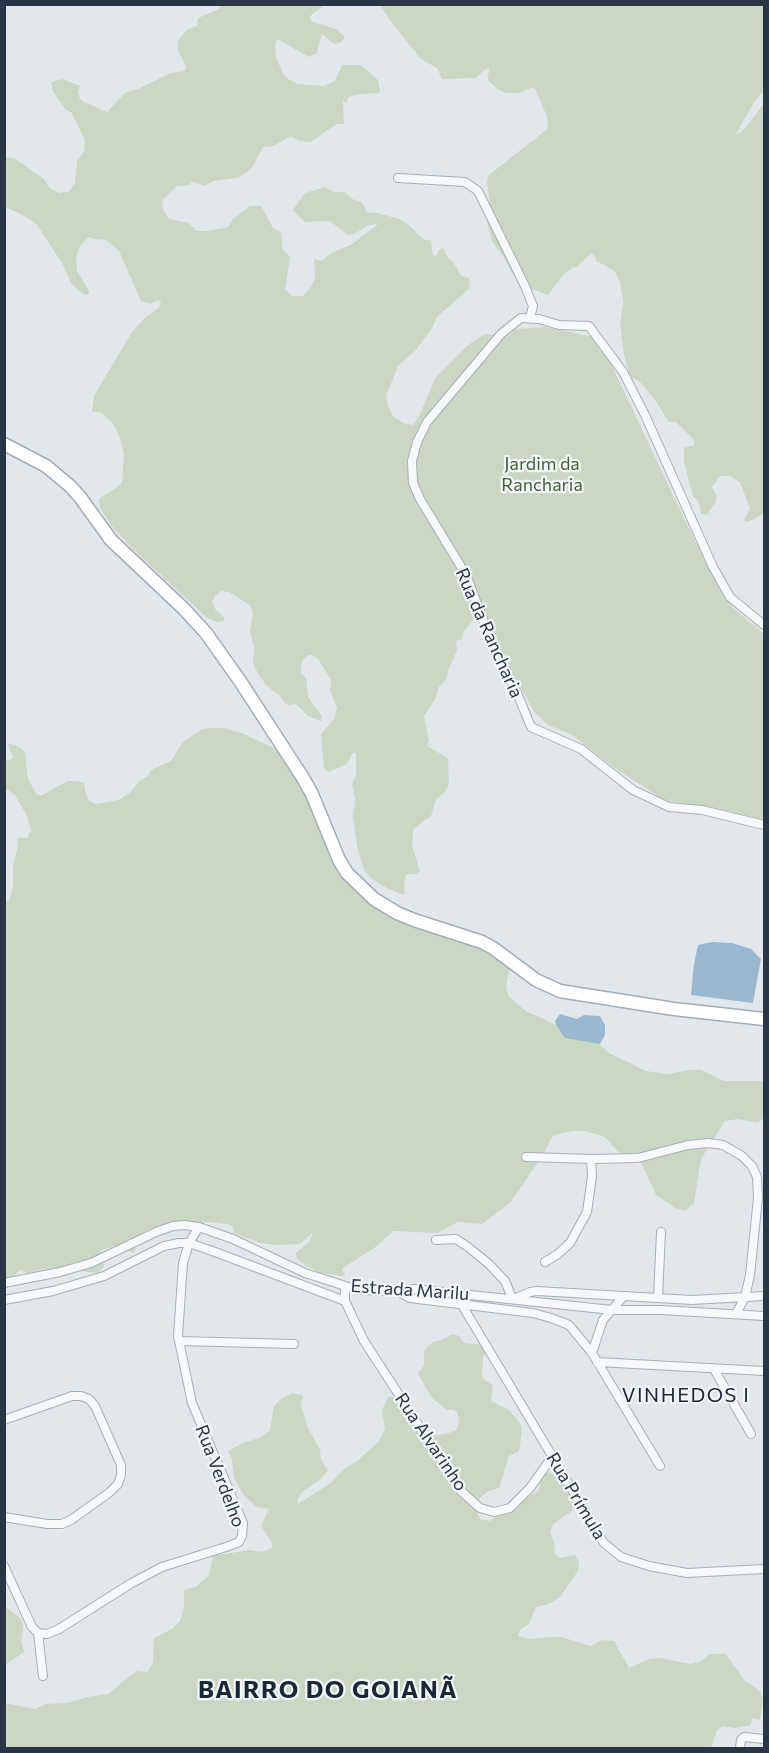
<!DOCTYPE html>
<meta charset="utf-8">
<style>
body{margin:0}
#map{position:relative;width:769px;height:1753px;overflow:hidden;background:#e2e7ec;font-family:Commissioner,sans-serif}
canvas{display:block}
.frame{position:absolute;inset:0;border:6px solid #283646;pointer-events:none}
</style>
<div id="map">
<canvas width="769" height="1753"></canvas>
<div class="frame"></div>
</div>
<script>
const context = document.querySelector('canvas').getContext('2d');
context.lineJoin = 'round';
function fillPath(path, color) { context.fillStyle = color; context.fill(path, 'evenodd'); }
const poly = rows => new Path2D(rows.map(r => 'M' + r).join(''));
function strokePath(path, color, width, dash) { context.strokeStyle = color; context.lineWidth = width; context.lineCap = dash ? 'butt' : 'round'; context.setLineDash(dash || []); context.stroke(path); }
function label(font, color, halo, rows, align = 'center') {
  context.font = font + ' Commissioner,sans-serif'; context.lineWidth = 4.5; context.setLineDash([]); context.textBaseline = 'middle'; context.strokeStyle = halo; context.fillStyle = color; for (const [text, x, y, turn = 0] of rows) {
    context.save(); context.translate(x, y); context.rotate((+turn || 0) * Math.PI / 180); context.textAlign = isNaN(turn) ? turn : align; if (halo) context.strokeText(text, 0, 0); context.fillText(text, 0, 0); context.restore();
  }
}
fillPath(poly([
 [220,5,325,5,311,15,310,19,313,22,336,29,345,37,341,42,334,44,322,34,317,53,309,57,277,39,275,46,276,57,283,74,288,79,297,84,324,86,335,81,342,65,361,65,378,80,380,91,379,93,360,94,349,97,346,103,343,100,344,124,338,124,329,129,311,142,300,141,291,136,273,146,263,147,253,166,246,173,237,178,214,181,204,186,194,182,190,183,191,185,177,186,162,200,163,210,169,219,189,223,196,231,207,231,228,227,233,219,250,206,261,206,273,228,281,232,283,250,290,257,285,289,292,296,303,296,310,288,315,279,314,259,322,261,331,253,351,245,378,224,369,225,354,234,348,235,330,221,305,222,293,210,305,193,325,187,334,192,345,192,352,199,362,202,367,212,378,213,399,219,408,224,423,239,431,241,433,255,436,256,440,249,443,248,447,256,454,263,461,276,469,278,470,288,437,317,432,328,415,351,398,366,386,396,388,406,393,416,403,423,413,425,419,416,436,377,468,345,485,334,507,337,516,329,545,327,594,337,611,364,691,533,720,589,734,609,764,634,764,820,728,811,665,800,619,771,572,735,548,725,534,712,490,629,480,627,478,620,474,619,463,633,462,639,456,641,457,650,448,671,447,678,439,687,435,699,424,716,429,740,427,746,448,758,449,784,444,793,436,799,431,816,413,829,412,846,420,871,417,874,406,874,404,885,405,894,400,894,381,885,372,879,364,870,357,847,353,816,355,799,352,785,356,775,356,753,353,753,347,764,336,769,329,772,324,768,321,734,334,719,337,708,330,690,331,680,318,659,312,655,308,655,302,661,301,672,306,679,308,697,322,716,321,721,308,716,296,704,289,705,286,704,280,696,267,686,258,674,253,662,254,648,250,631,253,613,250,605,229,592,221,591,216,595,212,602,215,609,224,617,224,621,217,622,207,618,133,549,111,525,100,508,99,502,100,498,116,488,122,482,124,455,121,440,114,425,101,412,92,412,94,396,132,332,147,316,159,308,161,302,158,300,150,304,141,301,119,251,106,240,93,239,88,237,80,246,76,257,77,271,89,291,88,295,83,294,71,283,62,263,37,225,25,216,5,207,5,157,14,158,44,179,50,188,59,193,69,192,75,183,77,161,84,152,85,141,72,113,65,109,53,91,51,82,62,79,80,86,78,91,79,97,84,102,107,112,125,93,138,89,171,73,185,71,186,66,178,51,178,41,186,30,197,26,198,18,219,9],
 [380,5,764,5,764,90,754,102,736,134,740,133,747,126,764,103,764,512,755,519,746,522,744,520,750,509,740,482,730,476,720,476,712,487,717,496,715,503,707,515,701,514,699,502,693,496,684,462,684,448,694,445,694,440,676,422,669,422,655,400,640,382,630,376,624,355,620,324,623,302,620,282,615,272,605,265,597,262,594,255,592,253,578,265,579,267,573,267,564,274,548,295,535,290,520,289,519,281,511,272,505,259,492,241,487,221,490,207,487,180,489,175,546,130,548,124,547,116,534,87,519,93,506,93,497,89,488,80,489,68,484,70,476,78,442,79,437,68,421,59,389,19],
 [212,728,224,728,244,734,280,751,311,794,336,859,368,894,480,944,510,965,506,987,509,997,527,1012,546,1020,566,1031,599,1043,607,1052,646,1071,668,1074,689,1070,701,1070,724,1081,764,1081,764,1117,758,1123,738,1119,725,1121,701,1159,694,1203,685,1211,675,1208,656,1195,642,1164,632,1157,620,1154,605,1137,585,1131,573,1131,553,1135,543,1155,510,1203,482,1224,458,1222,437,1233,393,1231,377,1246,343,1268,342,1270,345,1274,342,1276,321,1273,305,1265,297,1259,296,1253,310,1241,313,1232,300,1244,277,1245,260,1243,234,1233,232,1226,227,1224,208,1222,170,1224,151,1228,141,1234,136,1241,134,1253,115,1246,101,1250,96,1258,103,1261,104,1267,98,1273,86,1272,75,1267,43,1269,29,1274,20,1270,12,1278,5,1278,5,902,9,900,13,888,13,866,18,846,17,838,27,838,31,830,27,816,15,795,5,788,5,761,12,759,13,757,7,743,19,747,25,752,28,779,37,795,42,795,68,781,77,781,84,783,85,790,89,801,96,804,118,800,130,793,139,781,148,776,151,770,171,761,183,742,202,729],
 [453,1334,459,1336,464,1343,483,1345,489,1352,483,1356,482,1375,484,1380,493,1385,491,1401,509,1410,521,1425,522,1432,519,1451,509,1456,499,1488,488,1491,480,1498,475,1508,480,1519,490,1521,499,1514,520,1505,528,1497,539,1491,540,1484,536,1476,539,1471,551,1473,570,1492,573,1499,572,1511,553,1524,550,1533,554,1541,555,1554,559,1558,575,1555,579,1562,578,1571,560,1597,549,1604,536,1607,529,1624,521,1629,518,1636,529,1639,549,1637,561,1637,591,1646,602,1640,614,1641,629,1668,649,1659,659,1658,691,1664,701,1661,710,1654,726,1654,745,1681,759,1690,763,1700,760,1720,753,1718,750,1725,747,1726,735,1728,723,1726,717,1730,711,1748,5,1748,4,1703,35,1709,45,1704,67,1703,88,1697,108,1694,136,1671,148,1672,153,1662,154,1638,172,1629,180,1621,184,1607,184,1590,197,1586,209,1575,213,1556,249,1550,262,1552,272,1548,272,1543,261,1526,269,1509,256,1507,243,1494,234,1478,232,1459,228,1451,241,1444,261,1437,270,1430,274,1406,282,1398,293,1393,303,1396,301,1405,308,1428,320,1450,321,1460,328,1470,321,1479,301,1493,297,1502,298,1504,331,1483,345,1468,356,1462,379,1441,385,1429,382,1410,388,1397,393,1397,398,1400,429,1436,446,1434,457,1430,459,1421,457,1412,453,1410,447,1410,432,1398,418,1374,424,1365,424,1352,427,1347,433,1342,441,1340],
 [5,1606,21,1619,23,1626,21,1641,24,1652,5,1665]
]), '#cad7c3');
fillPath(poly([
 [712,942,732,943,751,949,761,959,753,1003,691,995,694,964,698,945],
 [560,1014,577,1019,584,1015,600,1016,605,1025,605,1035,600,1044,565,1038,556,1025,555,1021]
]), '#9ab9d0');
const street = poly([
 [398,178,465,182,478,191,525,286,533,306,530,318],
 [764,625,730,597,713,567,645,415,623,372,589,326,559,325,539,319,521,318,501,334,427,422,417,442,412,461,413,483,420,499,466,575,491,640,517,693,531,727,581,749,633,790,669,807,702,810,764,825],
 [526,1157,593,1159,638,1158,688,1145,708,1143,723,1145,742,1156,752,1166,757,1177,758,1198,750,1275,745,1297,736,1314],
 [436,1240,456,1239,468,1247,489,1264,505,1281,512,1298],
 [545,1262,558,1254,570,1243,587,1212,592,1176,591,1159],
 [4,1283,60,1272,91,1263,156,1232,173,1226,184,1225,199,1227,233,1239,305,1273,358,1290,397,1291,414,1289,612,1310,660,1310,764,1316],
 [345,1287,345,1301,364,1341,462,1492,480,1508,494,1512,510,1508,530,1488,552,1457],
 [397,1291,410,1298,533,1313,551,1318,569,1325,592,1353,660,1466],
 [516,1298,530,1292,537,1291,692,1300,764,1296],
 [658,1298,661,1232],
 [4,1300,53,1291,104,1276,164,1246,179,1243,189,1243,215,1252,345,1301],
 [462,1305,604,1543,621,1557,649,1566,687,1573,764,1569],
 [179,1341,294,1344],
 [592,1353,603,1320,623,1297],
 [597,1362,764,1371],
 [714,1369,751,1434],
 [4,1420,72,1396,81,1396,89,1399,95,1406,121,1465,121,1475,118,1484,110,1492,71,1520,62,1524,47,1524,4,1517],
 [4,1566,32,1627,38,1633,43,1676],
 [38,1633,47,1634,59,1629,130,1584,162,1567,226,1547,239,1542,242,1536,243,1523,192,1403,178,1336,183,1263,189,1243,199,1227],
 [740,1748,741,1740,744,1737,764,1739]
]);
const primary = poly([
 [4,444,46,466,70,486,80,497,111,540,184,609,206,633,240,681,303,778,312,794,339,860,347,873,374,899,397,913,414,920,482,942,493,948,536,980,560,991,674,1009,764,1019]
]);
strokePath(street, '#a6aeb7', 10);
strokePath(primary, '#a0adb9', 15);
strokePath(street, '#f6f8fa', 8);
strokePath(primary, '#fff', 12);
label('18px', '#416434', '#f3f6f9', [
 ["Jardim da",542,464],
 ["Rancharia",542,485]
]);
label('18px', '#283646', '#f3f6f9', [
 ["Rua da Rancharia",489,633,66],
 ["Estrada Marilu",410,1290,4],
 ["Rua Alvarinho",431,1442,56],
 ["Rua Verdelho",220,1476,69],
 ["Rua Prímula",576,1496,59]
]);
context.letterSpacing = '1.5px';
label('20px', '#1a2737', '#f3f6f9', [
 ["VINHEDOS I",686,1395]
]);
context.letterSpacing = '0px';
context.letterSpacing = '1.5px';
label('bold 24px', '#1a2737', '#f3f6f9', [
 ["BAIRRO DO GOIANÃ",328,1690]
]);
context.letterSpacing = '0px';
</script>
